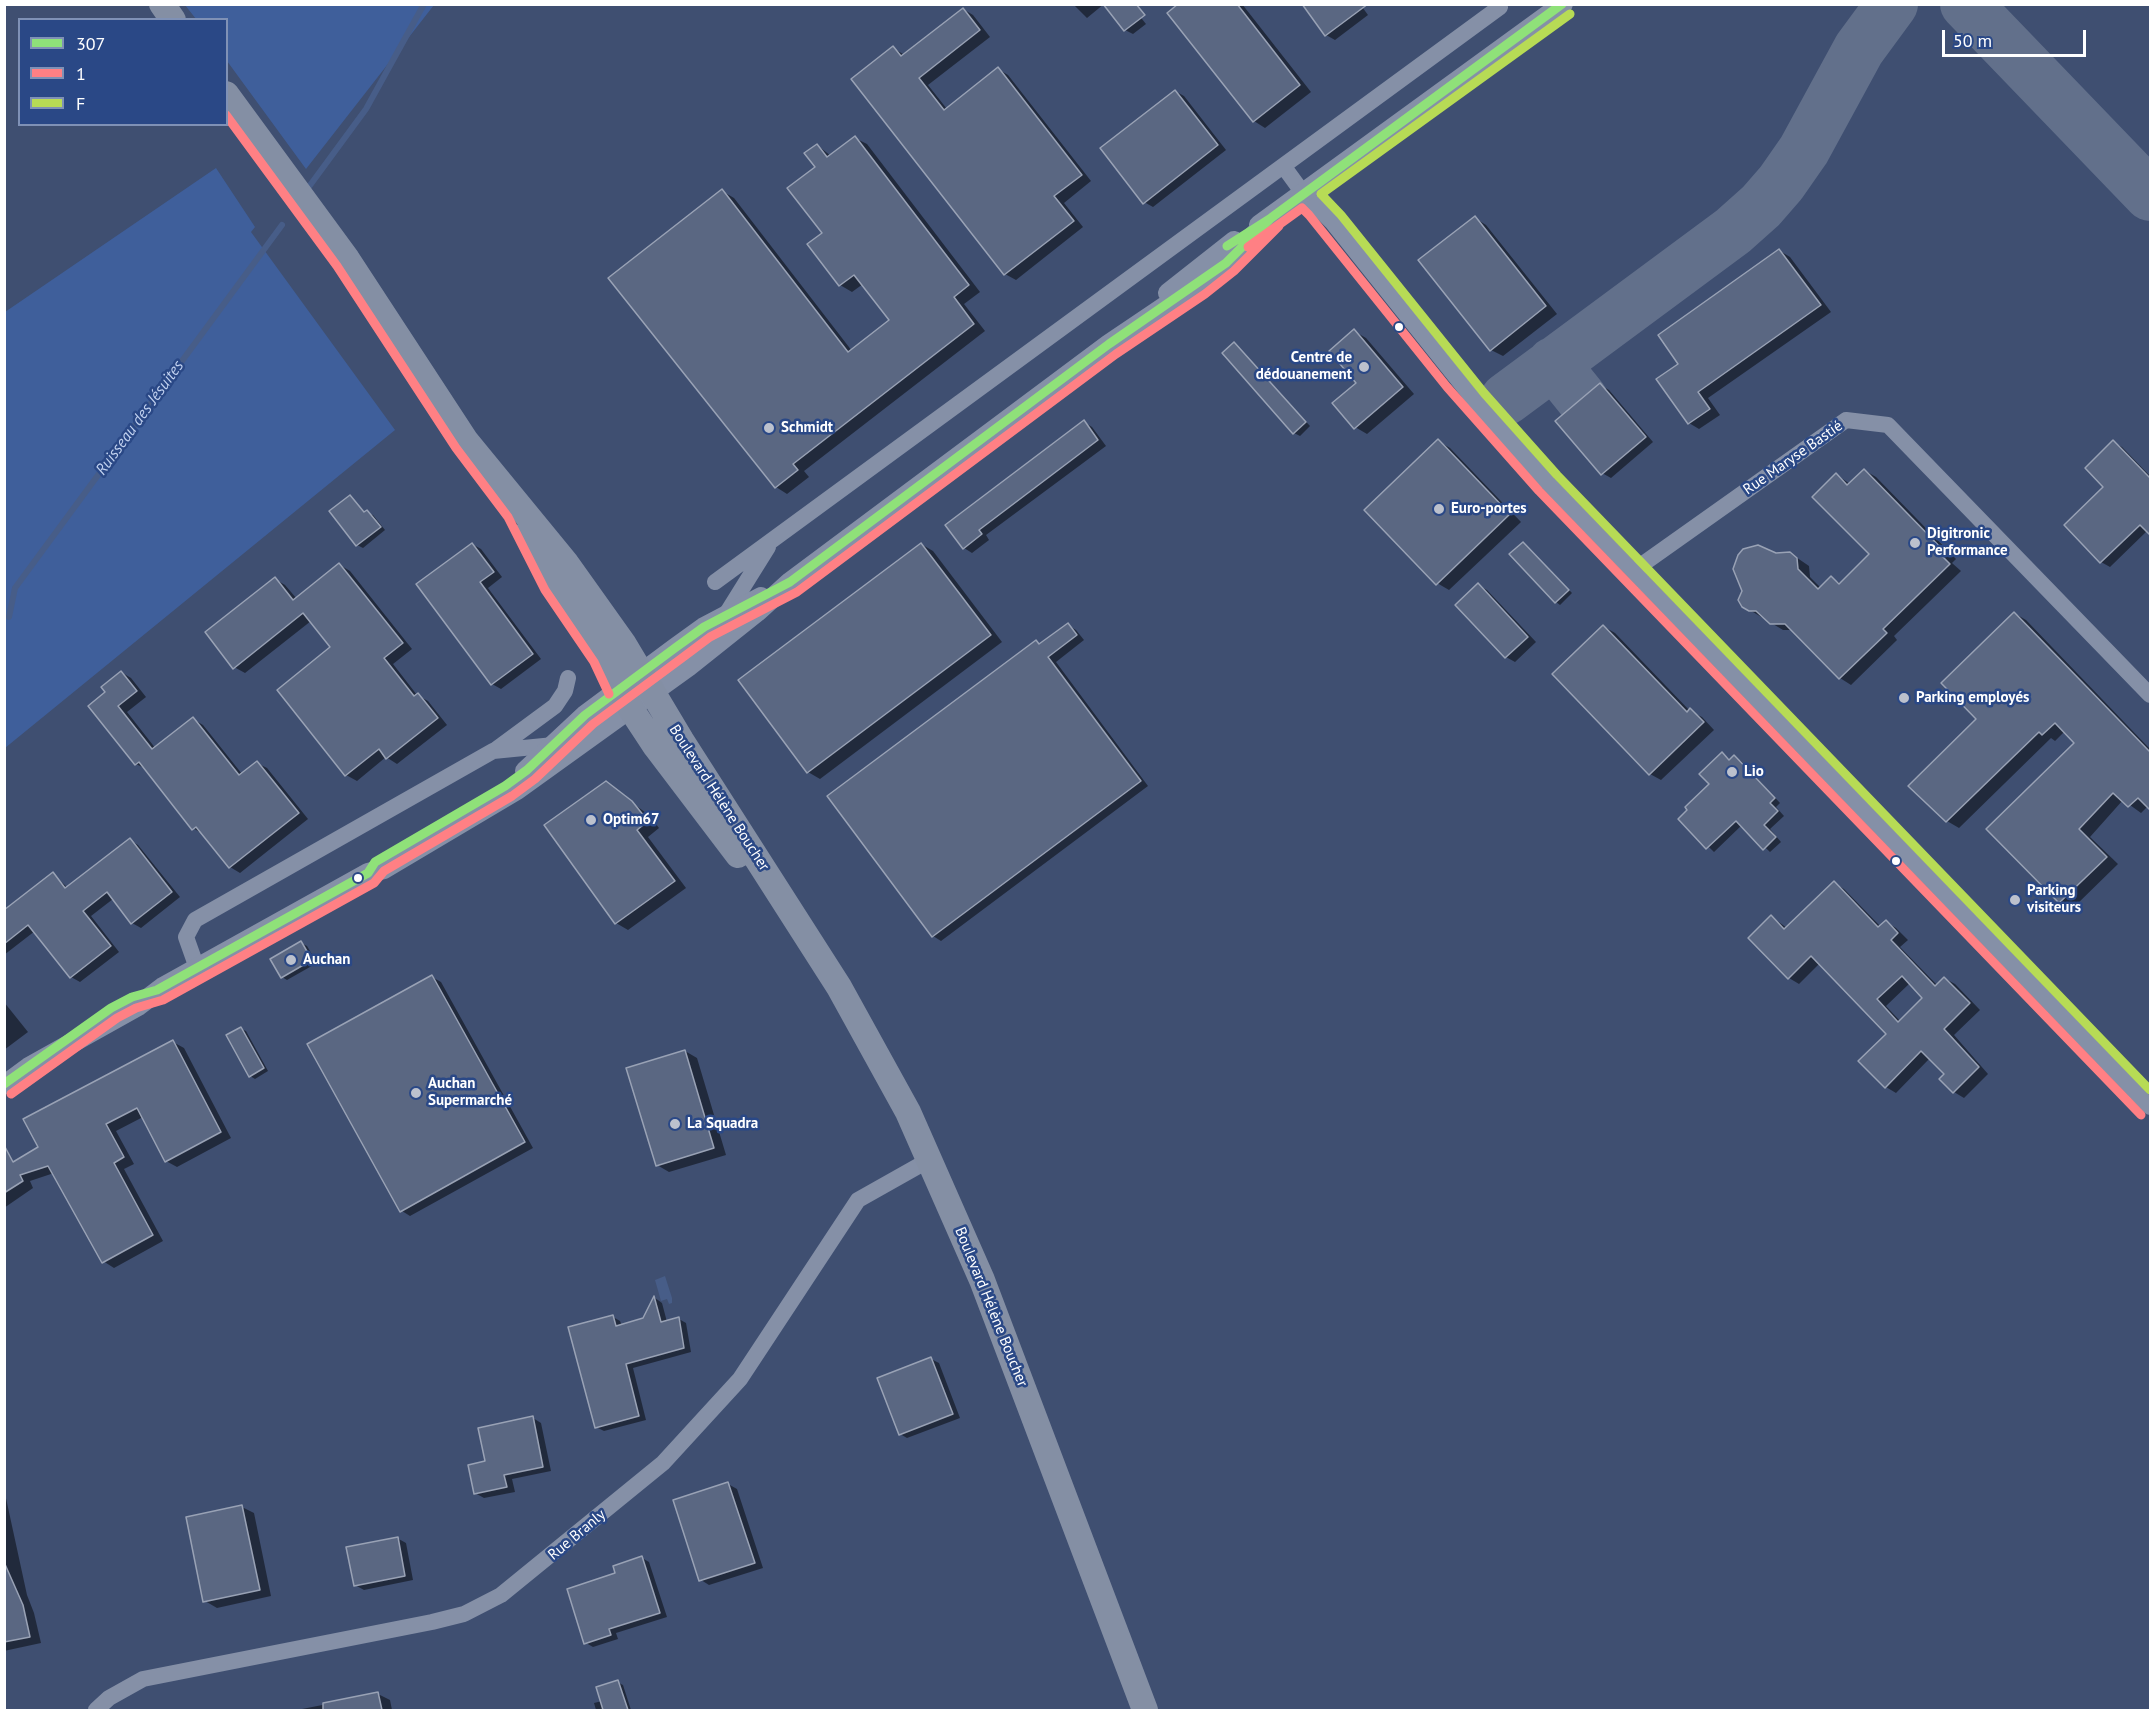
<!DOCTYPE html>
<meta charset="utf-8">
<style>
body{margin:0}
#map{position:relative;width:2155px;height:1715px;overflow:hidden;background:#3f4f71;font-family:"PT Sans",sans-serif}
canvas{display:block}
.frame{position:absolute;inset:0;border:6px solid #fff;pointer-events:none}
.legend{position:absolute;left:18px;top:18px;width:210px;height:108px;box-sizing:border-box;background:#2a4886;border:2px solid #7f91b6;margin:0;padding:8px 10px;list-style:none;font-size:18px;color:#fff}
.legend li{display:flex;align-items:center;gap:12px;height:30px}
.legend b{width:30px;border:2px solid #7f91b6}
.scale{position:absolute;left:1942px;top:30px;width:144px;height:27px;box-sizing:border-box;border:3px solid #fff;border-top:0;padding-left:8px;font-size:18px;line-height:21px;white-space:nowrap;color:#fff;-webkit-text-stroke:4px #2a4886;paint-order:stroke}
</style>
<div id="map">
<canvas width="2155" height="1715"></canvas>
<div class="frame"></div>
<ul class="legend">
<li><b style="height:8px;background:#8fe179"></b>307</li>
<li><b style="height:8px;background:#ff8084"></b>1</li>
<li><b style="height:8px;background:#b7db55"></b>F</li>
</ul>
<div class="scale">50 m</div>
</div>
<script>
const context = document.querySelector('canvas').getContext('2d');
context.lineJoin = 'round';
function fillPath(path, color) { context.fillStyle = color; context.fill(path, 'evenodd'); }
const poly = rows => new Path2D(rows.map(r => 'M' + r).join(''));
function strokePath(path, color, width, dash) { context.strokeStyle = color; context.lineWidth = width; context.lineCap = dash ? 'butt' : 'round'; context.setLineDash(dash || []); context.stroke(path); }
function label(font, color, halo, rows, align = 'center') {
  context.font = font + ' "PT Sans",sans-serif'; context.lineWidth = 5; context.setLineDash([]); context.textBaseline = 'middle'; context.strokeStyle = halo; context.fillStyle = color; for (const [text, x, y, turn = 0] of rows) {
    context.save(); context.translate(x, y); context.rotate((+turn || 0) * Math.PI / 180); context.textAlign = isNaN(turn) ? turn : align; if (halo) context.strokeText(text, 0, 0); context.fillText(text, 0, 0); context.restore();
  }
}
fillPath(poly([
 [185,5,434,5,306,169,227,61,226,20,196,19],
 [216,168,255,227,251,232,395,430,5,748,5,312]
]), '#3f5f9b');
fillPath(poly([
 [665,1276,672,1298,672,1303,669,1304,667,1299,661,1301,655,1280]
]), '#475d88');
fillPath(poly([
 [1073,4,1104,4,1087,18],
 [1130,4,1146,24,1133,34,1125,30],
 [1181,4,1242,4,1311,92,1265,128,1254,121],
 [1360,4,1368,15,1335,40,1326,35],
 [963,9,973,15,990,37,928,85,947,109,998,69,1008,75,1091,181,1064,203,1083,227,1016,280,1005,274,893,48,903,54],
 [1175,91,1184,96,1226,150,1153,207,1144,202],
 [855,138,867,144,980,292,964,304,985,331,804,471,809,477,787,494,776,487,722,191,734,198,852,351,891,321,863,284,852,292,840,285,824,233,817,145,831,156],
 [1475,218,1486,225,1557,314,1503,356,1491,350],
 [1780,251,1790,257,1831,312,1708,398,1720,415,1699,429,1689,423,1680,364],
 [1354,331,1366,338,1414,394,1367,434,1355,427,1358,383],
 [1234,344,1310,426,1300,436,1294,433],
 [1600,385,1609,390,1653,442,1611,478,1602,473],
 [1084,422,1092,427,1106,446,986,535,989,540,972,553,964,548,947,525],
 [1438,441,1450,448,1521,522,1449,590,1437,583],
 [2113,442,2122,447,2150,476,2150,534,2147,531,2110,567,2101,562,2066,525,2105,487],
 [1864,470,1876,477,1956,559,1952,563,1961,571,1894,636,1897,640,1851,685,1840,678,1792,630,1783,630,1743,606,1744,590,1736,576,1736,562,1790,553,1809,566,1810,577,1821,588,1831,578,1842,584,1871,554,1837,475,1850,484],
 [350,496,366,513,373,515,385,530,363,548,357,545],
 [1523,543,1572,593,1560,605,1556,602],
 [472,544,481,549,502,577,488,588,541,659,501,689,492,684],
 [921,544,933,551,1002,642,820,779,808,772],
 [340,565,350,571,412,649,393,664,417,695,428,701,447,725,397,764,386,757,357,781,346,775,332,647,311,621,245,673,234,667,275,579,285,585,297,599],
 [1478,585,1487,590,1536,642,1515,662,1506,657],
 [2014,613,2026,620,2150,749,2150,809,2148,806,2141,813,2123,800,2090,837,2118,864,2072,909,2060,902,1988,829,2076,743,2065,731,2055,741,2051,738,1959,828,1947,821,1910,786,1979,719],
 [1068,625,1076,630,1084,640,1056,662,1148,786,941,941,933,936,1036,642,1040,644],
 [1603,626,1615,633,1690,711,1702,717,1714,730,1661,780,1650,774],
 [121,672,131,678,146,697,127,712,156,749,193,719,203,725,242,774,257,763,267,768,308,819,240,873,230,867,204,835,193,828,146,769,136,764,107,692],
 [1722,754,1731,760,1734,757,1741,761,1780,803,1776,807,1784,816,1770,829,1781,842,1770,852,1742,825,1714,852,1680,819,1711,784],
 [606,783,650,816,659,828,648,837,686,888,628,930,616,923],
 [130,840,138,845,180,897,141,928,132,923,113,899,91,916,119,952,80,982,71,977,35,931,4,955,4,910,53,874,68,888],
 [1834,883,1844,889,1881,927,1886,922,1896,928,1908,940,1900,947,1937,985,1944,978,1955,984,1980,1010,1954,1035,1988,1074,1964,1098,1954,1092,1946,1074,1930,1058,1896,1093,1886,1087,1888,1034,1820,963,1799,984,1789,978,1772,917,1787,928],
 [1910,983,1925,998,1901,1022,1886,1006],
 [301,943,307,946,317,963,287,980,282,977],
 [432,977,441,982,533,1148,410,1216,402,1211],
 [4,1002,28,1032,4,1050],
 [241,1029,246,1031,268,1071,255,1079,250,1076],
 [173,1042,184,1048,231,1138,177,1167,166,1161,143,1117,116,1131,134,1164,124,1169,163,1241,114,1268,103,1261,54,1173,30,1181,33,1188,4,1208,4,1169,40,1148],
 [685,1051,697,1058,726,1155,669,1172,657,1165],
 [655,1298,662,1303,667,1322,679,1319,686,1323,691,1352,633,1368,646,1420,604,1431,596,1427,613,1317,620,1321,622,1326,644,1320],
 [931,1359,939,1363,960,1418,907,1438,900,1434],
 [533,1418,541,1423,551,1471,512,1479,515,1492,484,1498,475,1493,486,1462],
 [728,1484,737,1489,763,1568,709,1585,701,1580],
 [4,1489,27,1595,34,1613,41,1643,4,1651],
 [242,1507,254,1513,271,1596,217,1608,205,1601],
 [397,1538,406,1543,413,1580,364,1590,355,1585],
 [642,1558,649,1562,667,1617,616,1633,618,1639,593,1647,586,1643,617,1574],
 [617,1682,623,1685,631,1710,596,1710,594,1703,602,1701],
 [378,1694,390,1700,392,1710,297,1710]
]), '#0007');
strokePath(poly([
 [308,188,366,109,424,4],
 [9,617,15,588,282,225]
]), '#475d88', 6);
strokePath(poly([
 [1966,4,2150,195],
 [1553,363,1582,399],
 [1506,399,1733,231,1761,206,1781,183,1804,150,1859,49,1892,4]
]), '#62708b', 52);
const building = poly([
 [1103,4,1136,4,1145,15,1124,31,1103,4],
 [1178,4,1237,4,1300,85,1253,122,1167,13,1178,4],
 [1302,4,1368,4,1325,36,1302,4],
 [963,8,980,30,919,78,944,110,998,67,1082,175,1054,196,1074,221,1004,275,851,79,893,46,901,56,963,8],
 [1175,90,1218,145,1143,204,1100,148,1175,90],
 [855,136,969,285,954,297,974,324,793,464,798,470,775,488,608,278,722,189,848,352,889,320,854,275,839,286,807,244,822,233,787,188,815,167,804,153,817,144,827,157,855,136],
 [1475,216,1546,306,1490,351,1418,260,1475,216],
 [1779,249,1821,305,1698,392,1710,409,1688,424,1656,379,1678,364,1658,335,1779,249],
 [1354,329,1403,387,1354,429,1332,403,1356,383,1329,351,1354,329],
 [1234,342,1306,422,1293,434,1222,353,1234,342],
 [1600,383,1646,437,1601,475,1555,421,1600,383],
 [1084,420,1098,440,979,530,982,534,963,549,945,525,1084,420],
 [1438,439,1510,514,1436,585,1364,510,1438,439],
 [2113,440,2151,479,2151,536,2140,525,2100,563,2064,525,2103,487,2085,468,2113,440],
 [1864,469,1945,552,1941,555,1950,564,1883,629,1887,633,1839,679,1785,624,1770,624,1756,611,1749,611,1742,607,1738,600,1742,591,1733,569,1738,555,1743,549,1758,545,1776,553,1790,552,1797,558,1798,569,1818,589,1831,576,1839,584,1869,554,1812,497,1836,473,1847,485,1864,469],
 [350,495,364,512,367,510,381,527,356,546,329,511,350,495],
 [1523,542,1569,590,1555,603,1509,554,1523,542],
 [472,543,494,572,480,582,533,654,491,685,416,584,472,543],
 [921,543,991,635,807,773,738,680,921,543],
 [339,563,403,643,384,658,414,696,418,693,438,718,386,759,379,749,345,776,277,690,330,647,303,613,233,669,205,632,275,577,293,600,339,563],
 [1478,583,1528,637,1505,658,1455,605,1478,583],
 [2014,612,2151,753,2151,811,2138,798,2128,807,2113,793,2079,829,2107,857,2059,903,1986,829,2074,743,2055,723,2042,735,2039,732,1946,822,1908,786,1976,719,1941,683,2014,612],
 [1068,623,1077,635,1048,657,1141,781,932,937,827,796,1036,640,1039,644,1068,623],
 [1603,625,1687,712,1690,708,1704,722,1649,775,1552,674,1603,625],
 [121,671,137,691,118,706,152,749,193,717,239,775,257,761,299,813,229,868,196,827,192,830,139,762,135,765,88,706,105,692,101,687,121,671],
 [1722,752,1729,760,1734,755,1775,798,1770,803,1778,811,1764,825,1776,837,1763,850,1736,821,1706,849,1678,819,1687,810,1685,807,1709,784,1699,774,1722,752],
 [606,781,632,801,648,821,637,830,675,881,615,924,544,825,606,781],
 [130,838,172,892,131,924,107,892,83,911,111,946,70,978,28,925,4,944,4,910,53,872,65,888,130,838],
 [1834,881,1878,927,1886,920,1898,933,1891,940,1935,986,1944,977,1970,1003,1944,1029,1979,1067,1953,1093,1939,1079,1944,1074,1921,1051,1885,1088,1858,1061,1886,1034,1811,956,1788,979,1748,938,1771,915,1784,929,1834,881],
 [1902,976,1922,998,1898,1022,1877,999,1902,976],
 [301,941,312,960,281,978,270,959,301,941],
 [432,975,525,1142,400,1212,307,1044,432,975],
 [241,1027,264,1068,249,1077,226,1035,241,1027],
 [173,1040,221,1132,165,1162,137,1108,106,1124,124,1157,114,1163,153,1235,102,1263,48,1166,20,1175,23,1181,4,1193,4,1145,13,1162,38,1147,23,1119,173,1040],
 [685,1050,714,1148,656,1166,626,1068,685,1050],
 [654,1296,661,1322,679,1317,684,1348,626,1364,639,1416,595,1428,568,1327,613,1315,616,1326,643,1318,654,1296],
 [931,1357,953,1414,899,1435,877,1378,931,1357],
 [533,1416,543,1467,504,1475,507,1487,474,1494,468,1465,485,1461,478,1428,533,1416],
 [728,1482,755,1563,699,1581,673,1500,728,1482],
 [242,1505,260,1590,203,1602,186,1517,242,1505],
 [398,1537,405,1576,354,1586,346,1547,398,1537],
 [642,1556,660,1613,609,1629,611,1635,584,1644,567,1589,615,1573,613,1566,642,1556],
 [4,1562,23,1605,30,1637,4,1642,4,1562],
 [618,1680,628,1710,603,1710,596,1687,618,1680],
 [378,1692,382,1710,323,1710,323,1703,378,1692]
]);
fillPath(building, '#5a6782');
strokePath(building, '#99a2b5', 1.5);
strokePath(poly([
 [1284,167,1303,193,1332,222,1475,401,1548,483,2150,1107],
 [1633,571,1846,420,1888,425,2150,695],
 [715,582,1500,7],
 [725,616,768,547],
 [494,751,555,706,565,691,568,678],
 [197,968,186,937,195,920,493,751,554,745],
 [96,1710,109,1698,143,1679,432,1622,464,1614,501,1595,663,1463,740,1379,858,1200,929,1160]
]), '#8590a7', 16);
strokePath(poly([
 [1259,225,1563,4],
 [1168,293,1234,241],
 [525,771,585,715,675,648,704,627,761,597],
 [6,1084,29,1067,138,1006,163,987,368,873,384,869,517,790,688,667,757,612,790,582,1109,344,1198,284,1226,263,1271,218]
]), '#8590a7', 20);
strokePath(poly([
 [162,4,173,20],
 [226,94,347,259,466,441,566,563,623,643,681,740,839,987,908,1112,982,1280,1145,1710],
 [528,532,556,585,595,641,631,709,656,747,738,855]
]), '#848fa4', 26);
strokePath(poly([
 [1227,246,1271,218,1562,4],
 [4,1084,111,1008,132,997,157,990,368,873,375,862,505,786,527,770,585,715,675,648,704,627,790,582,1109,344,1226,263,1271,218]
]), '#8fe179', 9);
strokePath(poly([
 [226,115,337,266,456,448,508,517,545,590,594,662,609,694],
 [1248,247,1302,208,1309,215,1447,387,1539,491,2141,1115],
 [11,1094,117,1018,136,1008,163,1000,374,883,384,871,512,796,535,779,593,724,682,658,710,637,797,592,1116,354,1205,294,1234,271,1279,226]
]), '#ff8084', 9);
strokePath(poly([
 [1570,14,1321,194,1341,215,1484,393,1557,475,2150,1090]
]), '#b7db55', 9);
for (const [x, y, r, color] of [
 [1399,327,5,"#fff"],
 [1364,367,6,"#bcc1cd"],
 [769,428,6,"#bcc1cd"],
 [1439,509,6,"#bcc1cd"],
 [1915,543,6,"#bcc1cd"],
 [1904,698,6,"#bcc1cd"],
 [1732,772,6,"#bcc1cd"],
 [591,820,6,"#bcc1cd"],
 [1896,861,5,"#fff"],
 [358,878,5,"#fff"],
 [2015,900,6,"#bcc1cd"],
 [291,960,6,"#bcc1cd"],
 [416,1093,6,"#bcc1cd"],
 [675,1124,6,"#bcc1cd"]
]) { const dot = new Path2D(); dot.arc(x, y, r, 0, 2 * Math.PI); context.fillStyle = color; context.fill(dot); strokePath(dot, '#2a4886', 2); }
label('bold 15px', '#fff', '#2a4886', [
 ["Centre de",1352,358,"right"],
 ["dédouanement",1352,375,"right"],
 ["Schmidt",781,428],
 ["Euro-portes",1451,509],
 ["Digitronic",1927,534],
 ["Performance",1927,551],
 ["Parking employés",1916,698],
 ["Lio",1744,772],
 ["Optim67",603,820],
 ["Parking",2027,891],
 ["visiteurs",2027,908],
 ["Auchan",303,960],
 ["Auchan",428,1084],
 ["Supermarché",428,1101],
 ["La Squadra",687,1124]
], 'left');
label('15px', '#fff', '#2a4886', [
 ["Rue Maryse Bastié",1793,458,-35],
 ["Boulevard Hélène Boucher",719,798,57],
 ["Boulevard Hélène Boucher",991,1307,68],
 ["Rue Branly",577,1535,-40]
]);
label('italic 16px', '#c1d1ef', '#2a4886', [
 ["Ruisseau des Jésuites",140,418,-54]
]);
</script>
